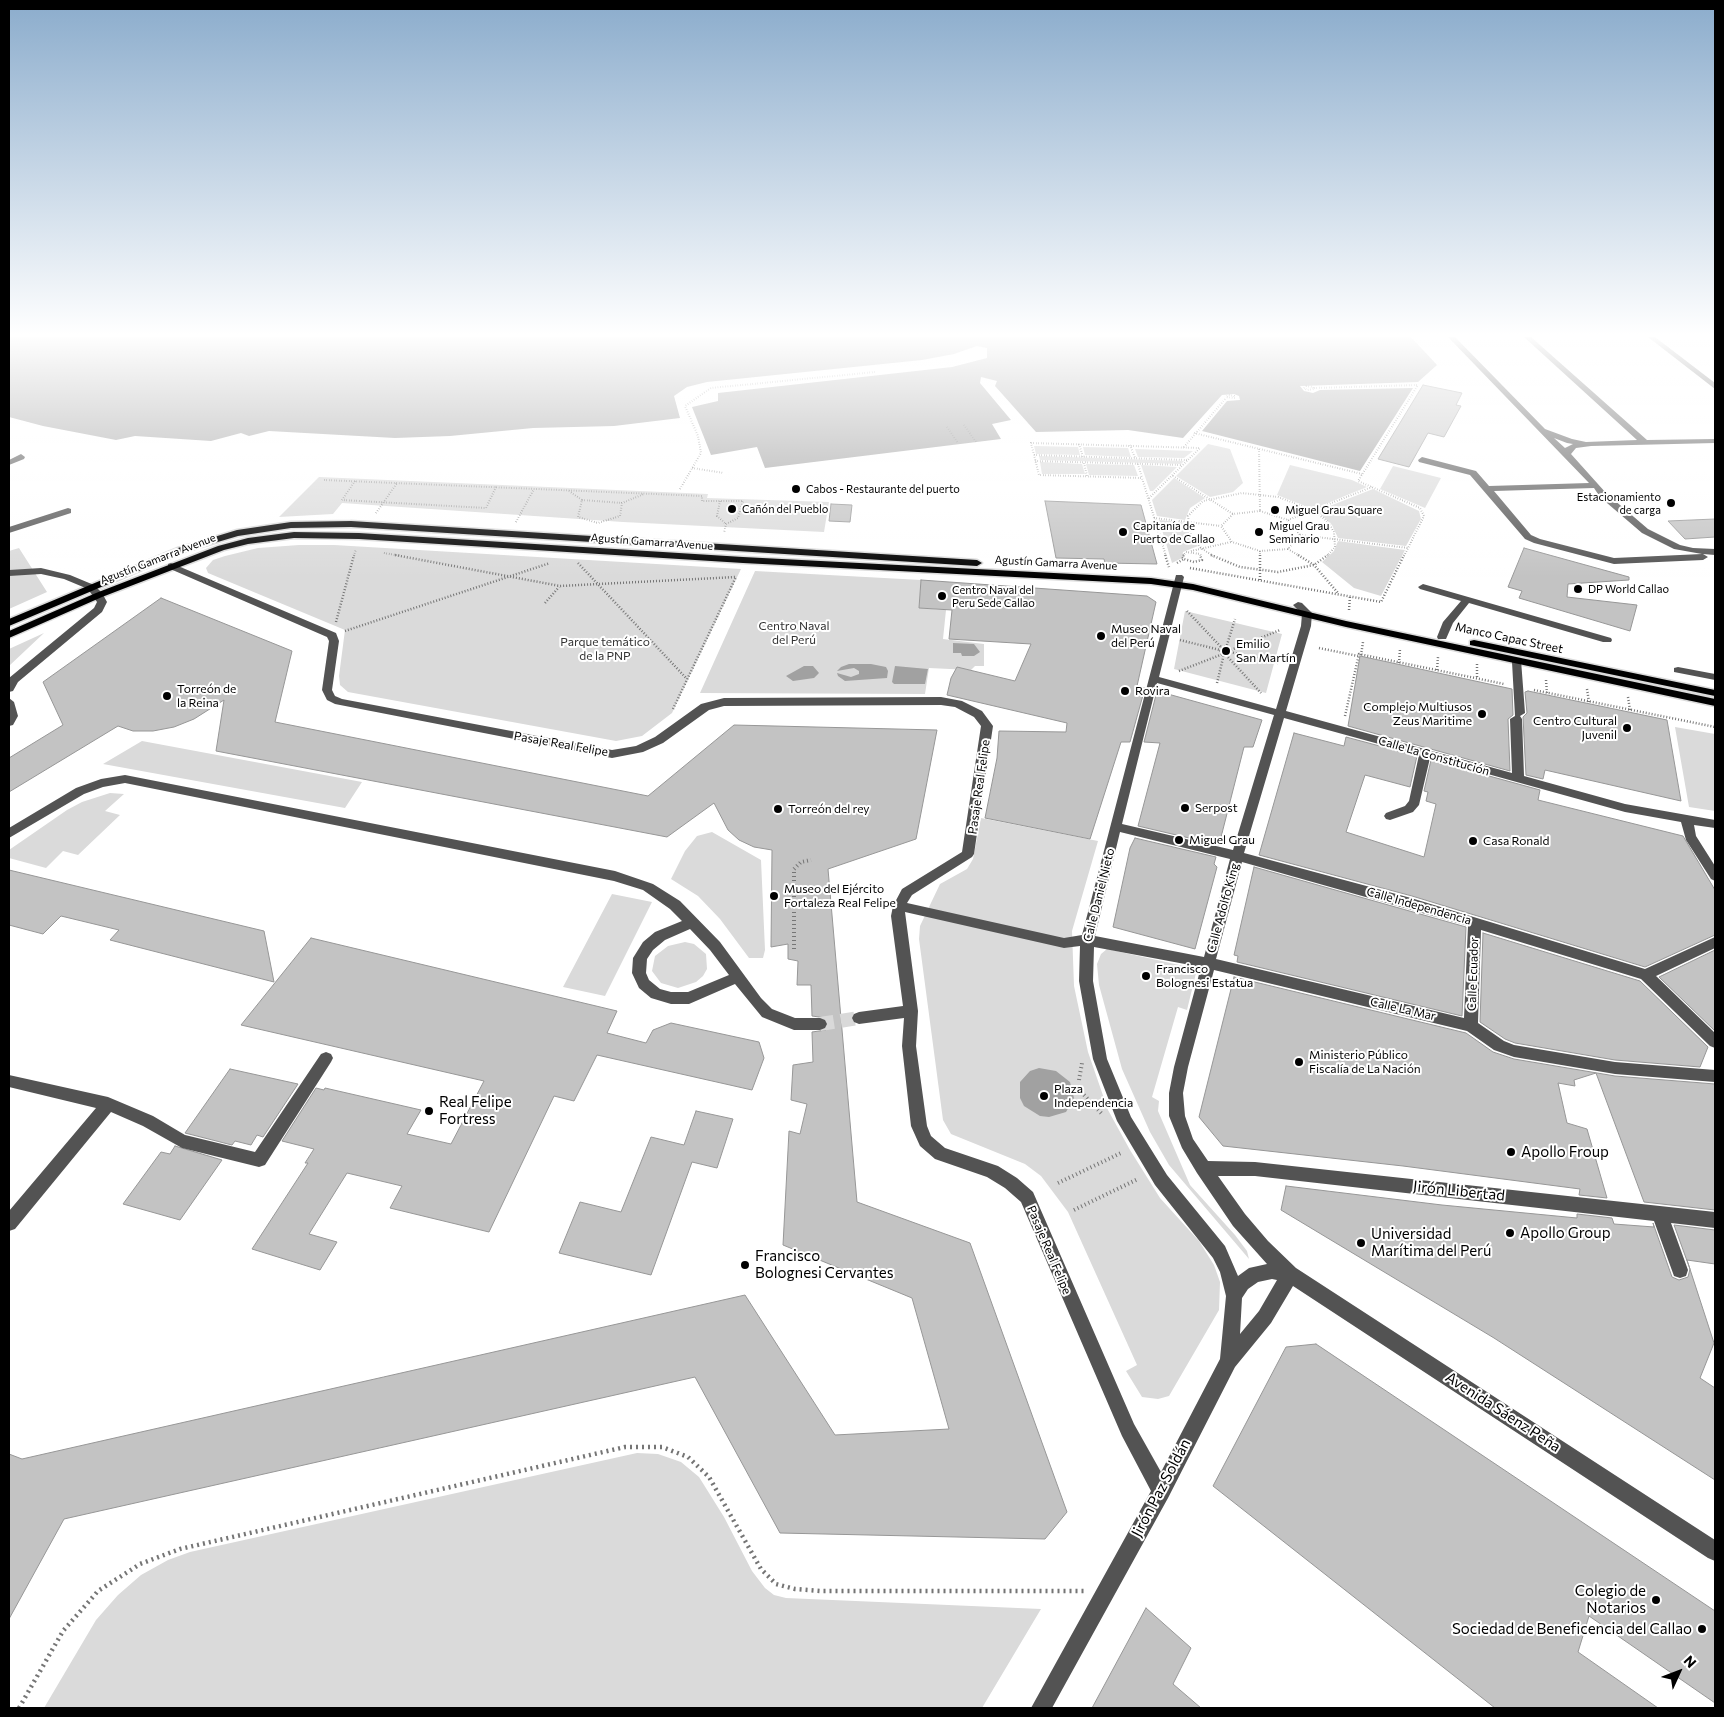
<!DOCTYPE html>
<meta charset="utf-8">
<style>
body{margin:0}
#map{position:relative;width:1724px;height:1717px;overflow:hidden;background:#fff;font-family:Commissioner,sans-serif}
canvas{display:block}
.frame{position:absolute;inset:0;border:10px solid #000;pointer-events:none}
.north{position:absolute;left:1654px;top:1647px;width:50px;height:50px;-webkit-text-stroke:4px #fff;paint-order:stroke;rotate:47deg;font-size:14px;font-weight:700;line-height:20px;text-align:center;color:#000}
.north::after{content:'';display:block;margin:auto;width:18px;height:22px;background:#000;clip-path:polygon(50% 0,100% 100%,50% 72%,0 100%)}
</style>
<div id="map">
<canvas width="1724" height="1717"></canvas>
<div class="frame"></div>
<div class="north">N</div>
</div>
<script>
const context = document.querySelector('canvas').getContext('2d');
context.lineJoin = 'round';
function fillPath(path, color) { context.fillStyle = color; context.fill(path, 'evenodd'); }
const poly = rows => new Path2D(rows.map(r => 'M' + r).join(''));
function strokePath(path, color, width, dash) { context.strokeStyle = color; context.lineWidth = width; context.lineCap = dash ? 'butt' : 'round'; context.setLineDash(dash || []); context.stroke(path); }
function label(font, color, halo, rows, align = 'center') {
  context.font = font + ' Commissioner,sans-serif'; context.lineWidth = 4; context.setLineDash([]); context.textBaseline = 'middle'; context.strokeStyle = halo; context.fillStyle = color; for (const [text, x, y, turn = 0] of rows) {
    context.save(); context.translate(x, y); context.rotate((+turn || 0) * Math.PI / 180); context.textAlign = isNaN(turn) ? turn : align; if (halo) context.strokeText(text, 0, 0); context.fillText(text, 0, 0); context.restore();
  }
}
fillPath(poly([
 [1208,444,1230,449,1243,483,1233,492,1210,497,1176,476],
 [1034,446,1078,447,1080,455,1036,454],
 [1083,447,1128,448,1131,457,1085,455],
 [1135,449,1193,451,1184,458,1138,457],
 [1039,456,1184,461,1181,464,1040,460],
 [1040,462,1082,464,1085,474,1042,474],
 [1086,464,1134,465,1138,476,1089,475],
 [1141,465,1177,467,1153,491,1150,491],
 [1290,465,1352,480,1367,487,1313,509,1277,495],
 [1393,466,1441,478,1425,508,1380,489],
 [319,477,708,494,707,498,829,502,824,532,623,522,342,503,333,514,279,517],
 [1174,478,1205,498,1190,508,1185,520,1157,516,1152,500],
 [1373,489,1419,511,1421,519,1406,546,1338,538,1332,525,1317,511],
 [1159,520,1186,523,1190,536,1198,546,1183,552,1182,558,1172,563],
 [1338,541,1405,550,1381,596,1354,588,1322,562,1334,551],
 [299,545,334,545,741,569,672,713,642,736,616,741,348,692,340,685,339,676,345,630,208,573,206,568,213,560,225,556,258,548],
 [19,548,47,592,9,609,9,551],
 [755,571,921,580,919,608,946,610,943,639,984,644,984,666,975,666,971,670,929,668,925,694,700,693],
 [1185,611,1282,634,1266,693,1174,669],
 [44,633,9,666,9,649],
 [1675,727,1715,734,1715,811,1689,807],
 [142,741,362,782,345,808,103,764],
 [110,793,124,794,105,811,120,815,78,855,63,851,46,868,9,858,9,850,67,810,82,802],
 [981,818,1098,841,1072,931,1074,986,1088,1052,1108,1110,1130,1150,1160,1198,1199,1241,1214,1265,1220,1282,1219,1310,1169,1396,1158,1399,1142,1397,1126,1371,1137,1365,1068,1212,1041,1176,1025,1164,951,1134,943,1120,919,939,920,926,940,884,967,869,973,859],
 [712,832,761,860,765,950,763,958,749,958,720,919,698,896,671,879,685,851,697,836],
 [612,894,652,902,605,996,563,987],
 [685,942,694,944,706,954,707,969,703,976,696,982,678,988,661,983,652,971,655,956,668,946],
 [1107,949,1193,968,1196,973,1187,1010,1178,1007,1152,1097,1159,1101,1158,1111,1190,1185,1235,1235,1247,1251,1249,1259,1169,1165,1150,1132,1122,1069,1099,985,1097,964,1101,954],
 [637,1453,658,1454,681,1462,699,1477,724,1517,752,1571,765,1588,774,1595,786,1598,1041,1609,982,1708,44,1708,96,1620,118,1595,141,1575,168,1560,190,1552]
]), '#dadada');
fillPath(poly([
 [9,337,1411,337,1437,365,1418,382,1300,386,1304,391,1313,393,1320,390,1413,388,1360,471,1202,431,1227,401,1240,400,1239,396,1234,394,1222,395,1183,438,1128,430,1036,432,995,386,997,381,981,377,980,383,1011,420,992,424,1001,439,765,468,757,447,711,455,692,407,718,401,718,393,952,367,987,358,987,348,977,346,954,354,922,360,707,382,687,387,674,396,680,418,614,426,533,428,450,436,395,438,269,431,249,436,241,433,211,441,135,436,116,440,43,426,9,417],
 [953,643,974,644,980,652,974,656,962,656,961,653,953,653],
 [849,664,871,664,886,667,888,671,887,678,845,681,838,676,837,673,851,677,859,674,859,671,854,668,837,671,841,667],
 [804,666,813,666,819,673,814,678,793,681,786,676],
 [895,666,928,669,925,684,894,684,892,682],
 [1039,1068,1056,1071,1070,1082,1074,1098,1066,1112,1049,1117,1040,1116,1024,1106,1020,1098,1020,1082,1030,1071]
]), '#a1a1a1');
const building = poly([
 [1423,385,1462,393,1456,405,1461,406,1444,437,1428,433,1409,467,1378,459,1423,385],
 [1045,501,1141,505,1157,564,1105,563,1104,559,1056,558,1045,501],
 [831,504,852,505,850,522,829,521,831,504],
 [1715,519,1715,537,1685,539,1668,521,1715,519],
 [1524,548,1629,577,1629,580,1568,584,1567,597,1637,605,1630,631,1519,598,1522,591,1508,587,1524,548],
 [921,580,1147,596,1156,602,1137,686,1145,688,1130,742,1121,742,1090,839,985,818,997,758,999,731,1066,732,1067,723,947,695,951,678,957,667,1015,681,1031,644,949,639,952,610,919,608,921,580],
 [161,598,292,651,275,722,648,796,734,725,937,730,916,839,828,869,857,1202,970,1243,1067,1512,1045,1539,780,1533,695,1377,64,1519,9,1619,9,1454,22,1459,745,1295,835,1435,949,1429,912,1298,783,1245,789,1131,800,1134,807,1104,791,1100,793,1065,813,1062,812,1032,826,1030,829,1023,826,1018,812,1016,811,985,797,985,798,961,788,959,788,944,771,947,772,850,754,847,739,840,728,830,714,803,667,837,216,751,224,700,194,719,174,727,153,731,133,731,118,726,9,792,9,758,63,725,43,682,161,598],
 [1360,656,1512,689,1513,715,1508,719,1510,771,1348,726,1360,656],
 [1157,691,1262,720,1253,747,1244,747,1219,845,1138,826,1160,743,1144,742,1157,691],
 [1528,691,1667,720,1681,801,1545,770,1543,779,1526,775,1523,717,1527,713,1525,692,1528,691],
 [1294,733,1344,746,1346,737,1417,756,1410,787,1365,775,1346,832,1424,857,1436,804,1426,801,1428,792,1424,791,1431,760,1540,790,1538,800,1683,836,1715,890,1715,935,1645,967,1412,896,1259,855,1294,733],
 [1135,838,1216,857,1214,864,1217,867,1195,949,1113,927,1130,848,1135,838],
 [1254,867,1466,927,1462,1016,1237,962,1238,956,1234,955,1254,867],
 [9,870,264,931,274,982,110,940,119,930,61,916,43,934,9,925,9,870],
 [1483,933,1640,981,1708,1047,1700,1067,1615,1060,1515,1043,1505,1039,1480,1022,1483,933],
 [311,938,617,1011,607,1033,646,1043,653,1030,671,1023,759,1042,764,1058,752,1090,597,1055,574,1101,554,1096,489,1232,390,1208,402,1186,347,1173,309,1234,337,1242,320,1270,252,1249,308,1163,305,1163,314,1149,282,1141,316,1088,324,1090,325,1088,421,1110,407,1134,451,1144,484,1081,241,1025,311,938],
 [1715,950,1715,1031,1659,977,1715,950],
 [1234,977,1466,1033,1493,1052,1514,1059,1615,1076,1715,1084,1715,1210,1644,1202,1596,1073,1574,1080,1575,1086,1558,1083,1567,1123,1587,1129,1607,1198,1579,1195,1580,1189,1403,1166,1223,1146,1199,1117,1234,977],
 [230,1069,298,1084,263,1137,257,1135,251,1145,235,1141,232,1145,185,1133,230,1069],
 [696,1111,733,1119,717,1168,692,1162,651,1275,559,1253,580,1202,621,1212,651,1137,684,1145,696,1111],
 [175,1146,222,1160,180,1220,123,1204,161,1152,170,1154,175,1146],
 [1286,1186,1442,1205,1577,1218,1577,1214,1612,1218,1614,1224,1654,1227,1653,1223,1672,1277,1679,1280,1688,1277,1690,1269,1674,1225,1715,1230,1715,1264,1687,1260,1714,1343,1700,1378,1715,1388,1715,1480,1494,1338,1281,1210,1286,1186],
 [1316,1344,1715,1611,1715,1703,1589,1616,1578,1652,1658,1708,1495,1708,1213,1486,1286,1347,1316,1344],
 [1146,1608,1191,1648,1173,1684,1201,1708,1092,1708,1146,1608]
]);
fillPath(building, '#c3c3c3');
strokePath(building, '#979797', 1);
strokePath(poly([
 [820,1024,859,1018]
]), '#d9d9d9', 14, [14, 7]);
const major = poly([
 [351,521,977,560,982,563,977,566,351,527,291,528,238,536,184,552,9,626,9,619,178,548,237,530,291,522,351,521],
 [294,532,359,533,743,557,1151,578,1193,584,1346,621,1715,699,1715,706,1346,627,1193,590,1151,584,743,563,359,539,294,538,248,544,224,550,102,597,9,638,9,631,96,593,218,546,248,538,294,532],
 [1474,640,1715,690,1715,696,1470,645,1470,641,1474,640]
]);
strokePath(major, '#dbdbdb', 3);
strokePath(poly([
 [1306,386,1313,387,1314,389,1307,390,1304,388,1306,386],
 [1314,388,1418,385],
 [1229,395,1234,396,1235,398,1226,397,1229,395],
 [964,425,976,442],
 [947,427,958,443],
 [1194,433,1362,474],
 [1079,444,1083,457],
 [1130,445,1135,458],
 [1184,447,1226,398],
 [1259,449,1260,511],
 [1034,455,1187,460],
 [1035,461,1182,465],
 [1084,463,1087,476],
 [1138,464,1142,478],
 [692,468,724,473],
 [1173,476,1233,514],
 [324,480,702,496,702,501,743,501,738,518,726,524,724,533],
 [355,481,342,500,486,508,496,487],
 [680,489,701,453,698,436,685,406,711,388,875,372],
 [569,491,582,500,578,517,598,523,620,516,622,503,644,494],
 [1149,498,1200,448,1031,443,1039,475,1142,478,1166,556],
 [582,500,622,503],
 [720,501,717,516,726,524],
 [1260,511,1288,520,1300,535,1288,549,1260,551,1232,542,1221,526,1233,514,1260,511],
 [376,513,397,483],
 [1154,518,1221,526],
 [1288,520,1372,487],
 [516,522,534,489],
 [1300,535,1408,548],
 [1288,549,1300,556],
 [1191,551,1231,542],
 [1260,551,1260,556],
 [384,553,402,556],
 [354,556,356,549],
 [1183,556,1186,552,1200,554,1201,556],
 [1213,556,1201,548,1191,536,1188,516,1203,501,1242,493,1278,497,1313,510,1328,522,1334,532,1335,547,1327,556],
 [1404,556,1424,516,1420,508,1358,481,1418,385]
]), '#757575', 2, [0.5, 2]);
strokePath(poly([
 [395,555,560,586,736,577],
 [1165,555,1169,567],
 [1184,555,1182,557,1184,559,1194,562,1202,560,1200,555],
 [1211,555,1240,567,1278,572,1314,565,1328,555],
 [1260,555,1260,580],
 [1298,555,1314,565,1338,593],
 [578,563,687,679],
 [1177,563,1184,559],
 [1190,568,1381,602,1404,555],
 [545,603,559,587],
 [1349,610,1350,596],
 [1187,611,1221,647],
 [336,622,354,555],
 [345,631,550,563],
 [1180,640,1220,650],
 '1220.5 651a4.5 4.5 0 1 1 9 0a4.5 4.5 0 1 1-9 0Z',
 [1226,648,1235,619],
 [1319,648,1358,656],
 [1231,650,1280,630],
 [1230,652,1278,663],
 [1226,655,1261,693],
 [1361,655,1363,642],
 [1399,663,1400,649],
 [1477,664,1477,679],
 [1437,670,1438,657],
 [1179,671,1223,654],
 [1546,680,1547,693],
 [1217,683,1224,654],
 [1587,689,1589,702],
 [1534,690,1715,727],
 [1628,697,1630,710],
 [673,709,736,577],
 [1345,716,1359,654,1504,684]
]), '#757575', 2.5, [1, 2]);
strokePath(poly([
 [794,949,794,869,801,862,811,860],
 [1079,1080,1082,1063],
 [1084,1095,1102,1114],
 [1058,1183,1121,1153],
 [1074,1210,1138,1179]
]), '#757575', 4, [1, 3]);
strokePath(poly([
 [19,1708,63,1631,98,1591,140,1564,180,1549,625,1447,662,1447,688,1457,709,1477,761,1569,776,1584,795,1589,821,1591,1085,1591]
]), '#757575', 4.5, [2, 4]);
fillPath(poly([
 [1448,337,1455,337,1545,429,1572,439,1586,442,1637,440,1524,337,1531,337,1647,440,1715,439,1715,443,1591,446,1576,448,1571,454,1606,493,1648,529,1680,545,1693,548,1715,549,1715,555,1703,554,1708,557,1703,560,1614,564,1534,543,1525,539,1470,475,1419,462,1418,460,1422,457,1476,471,1489,486,1589,483,1448,337],
 [1554,438,1567,443,1573,444,1565,448,1554,438],
 [1594,488,1600,497,1642,533,1674,549,1702,554,1614,558,1540,539,1531,535,1494,491,1594,488],
 [1648,337,1655,337,1715,383,1715,389,1648,337],
 [21,454,25,457,24,459,9,465,9,460,21,454],
 [68,508,71,509,71,513,9,533,9,527,68,508],
 [171,563,336,633,339,641,332,690,335,696,342,699,612,750,636,746,655,737,701,704,724,698,941,697,962,701,982,711,993,726,974,854,972,857,912,895,907,903,1064,938,1082,935,1176,575,1182,575,1184,577,1159,677,1276,709,1301,626,1302,614,1293,605,1298,602,1302,603,1312,613,1311,626,1286,711,1512,773,1510,719,1515,716,1512,662,1517,659,1521,660,1525,713,1520,716,1522,719,1524,776,1625,804,1715,820,1715,828,1694,825,1696,836,1715,866,1715,881,1711,879,1686,840,1681,822,1625,812,1430,758,1419,805,1413,812,1390,820,1386,819,1384,816,1386,813,1405,806,1409,801,1419,755,1284,718,1244,853,1411,898,1645,969,1715,937,1715,948,1656,976,1715,1033,1715,1048,1710,1046,1641,979,1481,930,1478,1023,1504,1041,1514,1045,1615,1062,1715,1070,1715,1082,1615,1074,1514,1057,1494,1050,1467,1031,1214,970,1188,1067,1183,1093,1185,1116,1193,1139,1208,1161,1255,1162,1715,1212,1715,1228,1671,1223,1688,1270,1686,1276,1680,1278,1674,1276,1654,1221,1255,1176,1218,1176,1245,1214,1268,1241,1296,1268,1715,1540,1715,1561,1708,1558,1293,1286,1271,1323,1235,1367,1168,1498,1052,1708,1031,1708,1151,1491,1122,1436,1021,1202,1005,1188,987,1177,935,1159,920,1146,911,1126,902,1046,904,1018,859,1024,854,1022,852,1018,854,1014,859,1012,903,1006,891,916,893,906,902,889,962,852,981,726,974,717,955,707,941,705,724,706,709,710,663,743,643,752,612,758,335,704,327,700,322,690,329,641,327,637,168,568,168,564,171,563],
 [1157,683,1274,715,1233,850,1122,824,1157,683],
 [1120,832,1230,859,1204,957,1095,936,1120,832],
 [1242,862,1468,926,1464,1018,1216,959,1242,862],
 [905,912,1064,948,1080,946,1079,981,1093,1059,1117,1121,1155,1185,1213,1258,1220,1272,1226,1296,1220,1359,1161,1472,1134,1424,1033,1192,1017,1178,998,1166,945,1148,931,1136,927,1126,916,1046,918,1011,905,912],
 [1094,947,1201,967,1174,1067,1169,1093,1169,1116,1182,1148,1197,1173,1233,1226,1267,1264,1249,1268,1238,1276,1225,1246,1167,1175,1131,1117,1107,1059,1093,981,1094,947],
 [1272,1279,1277,1280,1259,1311,1240,1334,1242,1298,1248,1289,1258,1282,1272,1279],
 [41,568,70,575,94,585,102,593,107,602,102,612,18,682,13,691,9,692,9,678,94,608,97,602,88,589,64,579,41,574,9,576,9,570,41,568],
 [1423,584,1611,638,1612,640,1611,642,1603,642,1469,603,1453,623,1446,639,1438,639,1437,637,1443,622,1461,601,1420,589,1418,587,1423,584],
 [1678,667,1715,674,1715,680,1674,672,1674,668,1678,667],
 [9,698,14,702,18,716,13,725,9,726,9,698],
 [125,775,615,871,653,884,680,901,720,942,761,998,772,1009,795,1018,820,1018,825,1020,827,1024,825,1028,820,1030,794,1030,762,1017,735,984,689,1004,671,1004,651,998,639,988,632,973,633,958,643,942,655,932,682,921,670,909,643,890,614,881,125,783,103,787,84,794,9,838,9,828,76,788,101,779,125,775],
 [690,929,710,950,729,975,688,992,671,992,660,989,649,980,646,973,647,959,653,950,665,940,690,929],
 [326,1052,331,1054,333,1058,331,1062,265,1165,259,1167,182,1148,143,1126,111,1112,15,1229,9,1231,9,1211,96,1108,9,1087,9,1075,108,1097,153,1116,185,1135,255,1152,321,1054,326,1052]
]), '#535353');
fillPath(major, '#000');
const sky = context.createLinearGradient(0, 0, 0, 577);
sky.addColorStop(0, '#8baccc');
sky.addColorStop(0.58, '#fff');
sky.addColorStop(1, '#ffffff00');
context.fillStyle = sky;
context.fillRect(0, 0, 1724, 577);
for (const [x, y, r, color] of [
 [796,489,5,"#000"],
 [1671,503,5,"#000"],
 [732,509,5,"#000"],
 [1275,510,5,"#000"],
 [1123,532,5,"#000"],
 [1259,532,5,"#000"],
 [1578,589,5,"#000"],
 [942,596,5,"#000"],
 [1101,636,5,"#000"],
 [1226,651,5,"#000"],
 [1125,691,5,"#000"],
 [167,696,5,"#000"],
 [1482,714,5,"#000"],
 [1627,728,5,"#000"],
 [1185,808,5,"#000"],
 [778,809,5,"#000"],
 [1179,840,5,"#000"],
 [1473,841,5,"#000"],
 [774,896,5,"#000"],
 [1146,976,5,"#000"],
 [1299,1062,5,"#000"],
 [1044,1096,5,"#000"],
 [429,1111,5,"#000"],
 [1511,1152,5,"#000"],
 [1510,1233,5,"#000"],
 [1361,1243,5,"#000"],
 [745,1265,5,"#000"],
 [1656,1600,5,"#000"],
 [1702,1629,5,"#000"]
]) { const dot = new Path2D(); dot.arc(x, y, r, 0, 2 * Math.PI); context.fillStyle = color; context.fill(dot); strokePath(dot, '#fff', 2); }
label('11px', '#000', '#fff', [
 ["Cabos - Restaurante del puerto",806,489],
 ["Estacionamiento",1661,497,"right"],
 ["de carga",1661,510,"right"],
 ["Cañón del Pueblo",742,509],
 ["Miguel Grau Square",1285,510],
 ["Capitanía de",1133,526],
 ["Puerto de Callao",1133,539],
 ["Miguel Grau",1269,526],
 ["Seminario",1269,539],
 ["DP World Callao",1588,589],
 ["Centro Naval del",952,590],
 ["Peru Sede Callao",952,603]
], 'left');
label('11px', '#000', '#fff', [
 ["Agustín Gamarra Avenue",652,542,4],
 ["Agustín Gamarra Avenue",158,559,-21],
 ["Agustín Gamarra Avenue",1056,563,3]
]);
label('12px', '#313131', '#fff', [
 ["Centro Naval",794,626],
 ["del Perú",794,640],
 ["Parque temático",605,642],
 ["de la PNP",605,656]
]);
label('12px', '#000', '#fff', [
 ["Museo Naval",1111,629],
 ["del Perú",1111,643],
 ["Emilio",1236,644],
 ["San Martín",1236,658],
 ["Torreón de",177,689],
 ["la Reina",177,703],
 ["Rovira",1135,691],
 ["Complejo Multiusos",1472,707,"right"],
 ["Zeus Maritime",1472,721,"right"],
 ["Centro Cultural",1617,721,"right"],
 ["Juvenil",1617,735,"right"],
 ["Serpost",1195,808],
 ["Torreón del rey",788,809],
 ["Miguel Grau",1189,840],
 ["Casa Ronald",1483,841],
 ["Museo del Ejército",784,889],
 ["Fortaleza Real Felipe",784,903],
 ["Francisco",1156,969],
 ["Bolognesi Estatua",1156,983],
 ["Ministerio Público",1309,1055],
 ["Fiscalía de La Nación",1309,1069],
 ["Plaza",1054,1089],
 ["Independencia",1054,1103]
], 'left');
label('12px', '#000', '#fff', [
 ["Manco Capac Street",1509,638,12],
 ["Pasaje Real Felipe",561,744,10],
 ["Calle La Constitución",1434,756,16],
 ["Pasaje Real Felipe",979,787,-82],
 ["Calle Daniel Nieto",1099,895,-76],
 ["Calle Independencia",1419,906,16],
 ["Calle Adolfo King",1223,908,-75],
 ["Calle Ecuador",1473,974,-88],
 ["Calle La Mar",1403,1009,13],
 ["Pasaje Real Felipe",1049,1250,67]
]);
label('15px', '#000', '#fff', [
 ["Real Felipe",439,1102],
 ["Fortress",439,1119],
 ["Apollo Froup",1521,1152],
 ["Apollo Group",1520,1233],
 ["Universidad",1371,1234],
 ["Marítima del Perú",1371,1251],
 ["Francisco",755,1256],
 ["Bolognesi Cervantes",755,1273],
 ["Colegio de",1646,1591,"right"],
 ["Notarios",1646,1608,"right"],
 ["Sociedad de Beneficencia del Callao",1692,1629,"right"]
], 'left');
label('15px', '#000', '#fff', [
 ["Jirón Libertad",1459,1191,6],
 ["Avenida Sáenz Peña",1503,1412,33],
 ["Jirón Paz Soldán",1161,1488,-62]
]);
</script>
